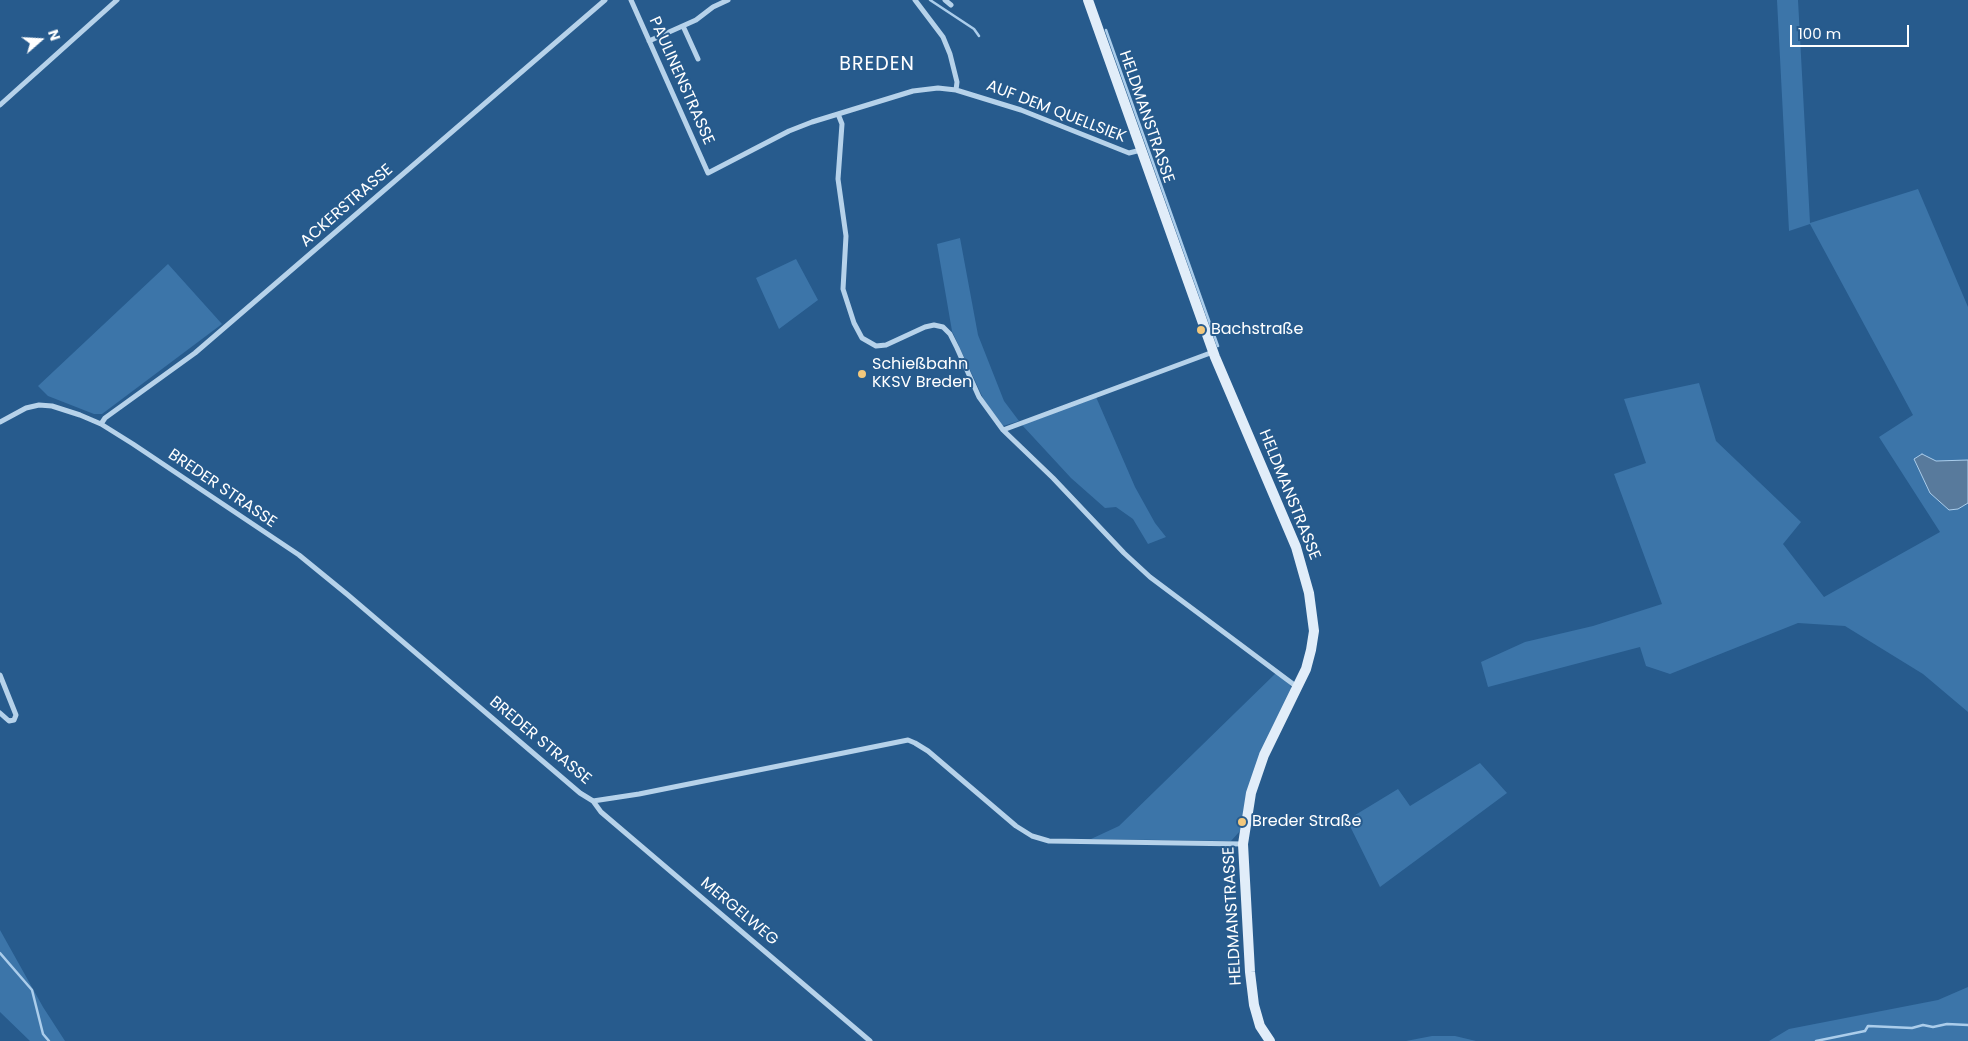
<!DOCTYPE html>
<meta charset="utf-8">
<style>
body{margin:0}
#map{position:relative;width:1968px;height:1041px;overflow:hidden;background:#275b8d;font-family:Poppins,sans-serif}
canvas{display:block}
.north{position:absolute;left:15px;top:15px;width:50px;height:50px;-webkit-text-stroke:4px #275b8d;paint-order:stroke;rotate:71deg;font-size:14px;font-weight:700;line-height:20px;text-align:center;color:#fff}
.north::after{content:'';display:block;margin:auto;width:18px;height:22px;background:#fff;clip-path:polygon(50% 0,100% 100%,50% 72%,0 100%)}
.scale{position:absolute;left:1790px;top:25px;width:119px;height:22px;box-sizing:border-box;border:2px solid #fff;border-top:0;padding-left:6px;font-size:15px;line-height:18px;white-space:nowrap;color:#fff;-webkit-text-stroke:4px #275b8d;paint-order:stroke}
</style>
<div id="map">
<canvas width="1968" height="1041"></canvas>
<div class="north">N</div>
<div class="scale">100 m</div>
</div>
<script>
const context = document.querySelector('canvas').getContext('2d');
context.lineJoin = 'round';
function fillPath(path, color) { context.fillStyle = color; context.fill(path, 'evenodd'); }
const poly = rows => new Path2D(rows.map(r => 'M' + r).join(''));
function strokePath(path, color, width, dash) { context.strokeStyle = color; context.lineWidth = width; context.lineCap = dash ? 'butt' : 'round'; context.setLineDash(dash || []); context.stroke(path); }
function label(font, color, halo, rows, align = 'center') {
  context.font = font + ' Poppins,sans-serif'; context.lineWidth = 4; context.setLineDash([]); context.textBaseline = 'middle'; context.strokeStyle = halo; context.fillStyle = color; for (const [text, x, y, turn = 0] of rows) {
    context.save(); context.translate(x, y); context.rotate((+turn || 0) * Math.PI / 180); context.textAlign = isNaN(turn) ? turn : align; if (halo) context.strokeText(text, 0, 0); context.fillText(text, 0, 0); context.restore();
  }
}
fillPath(poly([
 [1777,0,1798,0,1810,223,1918,189,1968,307,1968,712,1923,674,1845,626,1798,623,1670,674,1646,666,1640,647,1488,687,1481,662,1525,642,1593,626,1662,604,1614,474,1646,463,1624,399,1699,383,1716,441,1801,522,1783,544,1824,597,1940,532,1879,437,1913,415,1810,224,1789,231],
 [960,238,978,335,1004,401,1019,421,1003,426,997,420,983,398,952,331,937,244],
 [796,259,818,300,779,329,756,278],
 [168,264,222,324,102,414,94,414,48,396,38,386],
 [1096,397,1135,487,1155,523,1166,537,1148,544,1133,519,1116,507,1105,508,1071,478,1022,425],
 [1276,673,1290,685,1292,691,1240,831,1231,841,1091,839,1119,826],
 [1480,763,1507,793,1380,887,1347,820,1398,789,1410,806],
 [0,930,43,1007,65,1041,30,1041,0,1012],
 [1968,987,1968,1041,1769,1041,1789,1029,1938,1000],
 [1432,1036,1455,1036,1476,1041,1406,1041]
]), '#3c75a9');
const water = poly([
 [1922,454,1936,461,1968,460,1968,503,1958,509,1949,510,1930,493,1914,459,1922,454]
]);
fillPath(water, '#587a9c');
strokePath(water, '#abcdeb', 1);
strokePath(poly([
 [930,0,974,29,979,36],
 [1106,30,1218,346],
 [0,953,32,990,43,1034,49,1041],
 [1816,1041,1865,1031,1868,1026,1912,1028,1923,1025,1933,1027,1947,1024,1968,1025]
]), '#abcdeb', 2.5);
strokePath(poly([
 [631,0,708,173,789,131,812,122,913,91,938,88,956,90,1021,110,1129,153,1141,150],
 [915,0,943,37,950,54,957,82,956,90],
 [945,0,951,5],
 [683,26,698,59],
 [649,41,696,20,713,7,728,0],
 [0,105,117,0],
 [838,114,842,124,838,179,846,236,843,289,854,323,862,338,876,346,886,345,925,327,934,325,943,327,950,334,957,348,979,397,1003,430,1053,478,1124,553,1150,577,1297,687],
 [0,422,26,408,39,405,52,406,80,415,101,424,133,444,299,555,348,595,580,793,593,801,639,794,908,740,915,743,928,751,1016,826,1032,836,1049,841,1243,844],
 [101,424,105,418,195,353,605,0],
 [1003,430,1213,352],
 [0,675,16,715,14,720,9,721,0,713],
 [593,801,601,812,870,1041]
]), '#b6d2ea', 5);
strokePath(poly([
 [1088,0,1215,357,1296,547,1309,593,1314,631,1311,650,1306,669,1264,755,1251,793,1243,844,1250,972,1254,1005,1260,1026,1270,1041]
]), '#e1edf9', 10);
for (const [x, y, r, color] of [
 [1201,330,5,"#f3c87c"],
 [862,374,5,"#f3c87c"],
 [1242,822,5,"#f3c87c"]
]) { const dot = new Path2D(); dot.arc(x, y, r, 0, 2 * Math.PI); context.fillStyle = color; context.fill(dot); strokePath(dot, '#275b8d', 2); }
label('16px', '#fff', '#275b8d', [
 ["PAULINENSTRASSE",681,81,66],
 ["AUF DEM QUELLSIEK",1056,112,21],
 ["HELDMANSTRASSE",1146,117,71],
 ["ACKERSTRASSE",347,206,-41],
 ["BREDER STRASSE",222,489,34],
 ["HELDMANSTRASSE",1289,495,68],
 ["BREDER STRASSE",540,741,40],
 ["MERGELWEG",739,912,40],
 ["HELDMANSTRASSE",1233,916,-93]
]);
label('16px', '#fff', '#275b8d', [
 ["Bachstraße",1211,330],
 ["Schießbahn",872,365],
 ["KKSV Breden",872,383],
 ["Breder Straße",1252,822]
], 'left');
context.letterSpacing = '1px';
label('19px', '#fff', '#275b8d', [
 ["BREDEN",877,65]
]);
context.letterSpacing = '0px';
</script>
